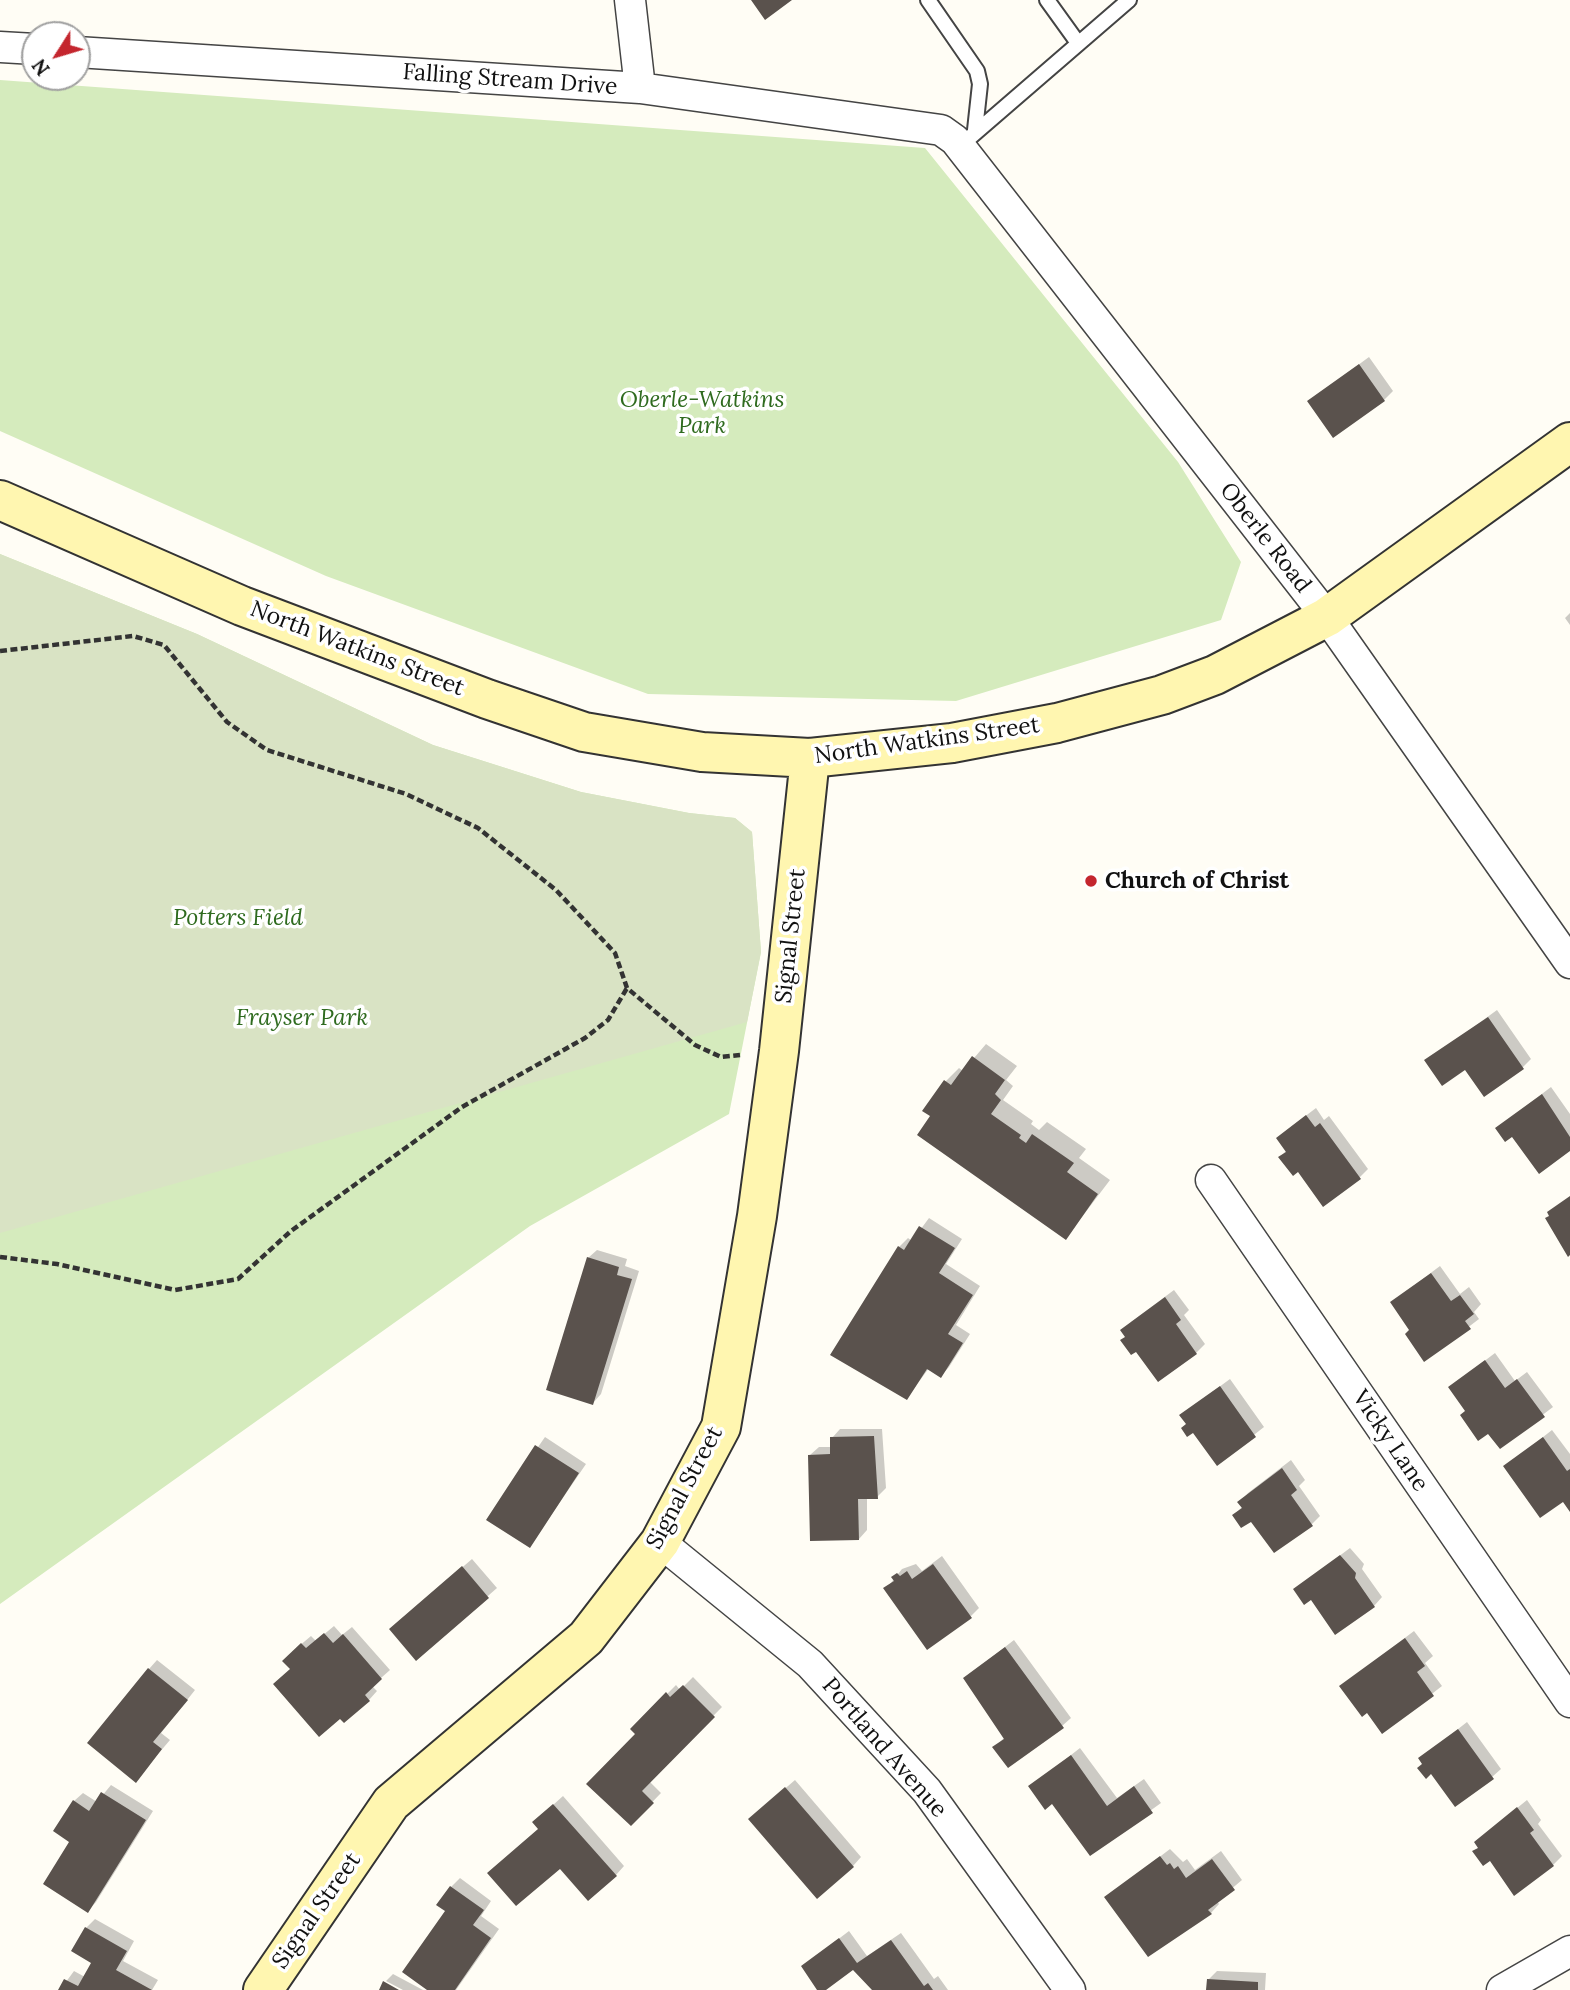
<!DOCTYPE html>
<style>
body{margin:0}
#map{position:relative;width:1570px;height:1990px;overflow:hidden;background:#fffdf5;font-family:Lora,serif}
canvas{display:block}
.north{position:absolute;left:21px;top:21px;width:70px;height:70px;box-sizing:border-box;background:#fff;border:2px solid #a0a0a0;border-radius:50%;rotate:233deg;font-size:19px;font-weight:700;line-height:28px;text-align:center;color:#111}
.north::after{content:'';display:block;margin:auto;width:24px;height:32px;background:#c4262e;clip-path:polygon(50% 0,100% 100%,50% 72%,0 100%)}
</style>
<div id="map">
<canvas width="1570" height="1990"></canvas>
<div class="north">N</div>
</div>
<script>
const context = document.querySelector('canvas').getContext('2d');
context.lineJoin = 'round';
function fillPath(path, color) { context.fillStyle = color; context.fill(path, 'evenodd'); }
const poly = rows => new Path2D(rows.map(r => 'M' + r).join(''));
function strokePath(path, color, width, dash) { context.strokeStyle = color; context.lineWidth = width; context.lineCap = dash ? 'butt' : 'round'; context.setLineDash(dash || []); context.stroke(path); }
function label(font, color, halo, rows, align = 'center') {
  context.font = font + ' Lora,serif'; context.lineWidth = 7; context.setLineDash([]); context.textBaseline = 'middle'; context.strokeStyle = halo; context.fillStyle = color; for (const [text, x, y, turn = 0] of rows) {
    context.save(); context.translate(x, y); context.rotate((+turn || 0) * Math.PI / 180); context.textAlign = isNaN(turn) ? turn : align; if (halo) context.strokeText(text, 0, 0); context.fillText(text, 0, 0); context.restore();
  }
}
fillPath(poly([
 [0,80,925,148,1178,462,1241,562,1221,620,956,701,648,694,326,576,0,431],
 [0,554,197,634,433,745,581,792,689,813,735,818,752,832,761,952,729,1114,530,1226,0,1604]
]), '#d5ebbd');
fillPath(poly([
 [0,554,197,634,433,745,581,792,689,813,735,818,752,832,761,952,747,1022,0,1233]
]), '#d9e3c4');
fillPath(poly([
 [1369,357,1393,391,1384,400,1309,401],
 [1570,613,1570,625,1565,618],
 [1497,1010,1531,1059,1523,1067,1466,1068,1427,1061],
 [986,1044,1017,1066,1006,1080,1013,1086,1003,1100,1033,1121,1031,1124,1039,1130,1047,1122,1086,1149,1079,1158,1110,1180,1066,1238,925,1110,946,1081,959,1068,963,1071],
 [1551,1087,1570,1114,1570,1149,1497,1128],
 [1316,1108,1324,1120,1329,1116,1368,1169,1360,1177,1298,1170,1280,1157,1287,1150,1287,1130],
 [929,1218,962,1239,946,1264,980,1286,956,1325,970,1334,949,1367,941,1376,929,1368,907,1398,899,1247,908,1238,912,1241],
 [597,1250,627,1259,625,1266,639,1271,601,1394,593,1403,588,1258],
 [1440,1266,1460,1294,1469,1287,1481,1304,1474,1312,1479,1319,1425,1360,1411,1330,1392,1302],
 [1174,1290,1189,1310,1184,1315,1205,1344,1196,1353,1126,1336,1131,1322],
 [1495,1353,1515,1381,1527,1372,1553,1407,1500,1447,1450,1387],
 [1230,1379,1264,1427,1217,1464,1181,1415],
 [840,1429,882,1429,886,1488,877,1497,867,1497,867,1530,859,1539,810,1455,819,1447,832,1447,832,1438],
 [1552,1430,1570,1454,1570,1509,1563,1499,1505,1467],
 [545,1437,586,1464,530,1546,488,1519],
 [1291,1460,1305,1480,1299,1486,1320,1516,1312,1524,1234,1515,1243,1506,1240,1502,1248,1493],
 [1350,1548,1364,1564,1362,1569,1382,1597,1374,1606,1311,1598,1295,1589],
 [942,1556,979,1608,971,1616,886,1589,902,1569,916,1564,922,1571],
 [472,1559,497,1588,416,1659,400,1621],
 [334,1626,342,1635,352,1627,390,1670,372,1686,377,1691,369,1700,291,1669,292,1652,311,1636,316,1641],
 [1414,1631,1433,1656,1425,1663,1442,1686,1383,1732,1368,1711,1341,1686],
 [1014,1640,1071,1718,1062,1726,995,1747,1005,1737,965,1678],
 [157,1660,195,1690,161,1733,170,1740,136,1780,149,1669],
 [693,1677,722,1707,649,1781,661,1793,631,1824,637,1734,667,1694,676,1685,680,1690],
 [1467,1722,1501,1769,1492,1777,1424,1763,1420,1759],
 [1080,1748,1117,1798,1144,1779,1161,1803,1090,1854,1052,1802,1030,1787],
 [795,1780,861,1857,853,1866,759,1811],
 [111,1785,153,1811,96,1902,88,1911,72,1841,74,1801,83,1793,97,1802],
 [563,1796,624,1866,616,1875,540,1828,543,1814],
 [1527,1800,1541,1820,1538,1824,1562,1856,1553,1865,1480,1846,1485,1834],
 [1170,1849,1183,1862,1187,1859,1195,1870,1221,1851,1242,1880,1217,1901,1219,1904,1211,1913,1107,1897],
 [460,1878,491,1901,481,1916,499,1929,456,1990,430,1990,451,1887],
 [95,1919,134,1941,123,1961,158,1980,152,1990,60,1990,74,1971,85,1977,94,1962,86,1928],
 [849,1931,867,1956,901,1933,934,1979,938,1976,948,1990,874,1990,853,1968,820,1990,803,1966],
 [1217,1971,1266,1973,1265,1990,1208,1990,1208,1980],
 [393,1974,423,1990,403,1990,386,1981]
]), '#0003');
fillPath(poly([
 [751,0,792,0,765,20],
 [1359,364,1385,401,1333,438,1307,401],
 [1488,1017,1524,1069,1484,1097,1465,1070,1442,1086,1424,1060],
 [972,1056,1005,1080,995,1094,1001,1100,991,1114,1021,1135,1019,1138,1026,1143,1032,1134,1074,1163,1067,1172,1098,1194,1066,1240,917,1135,930,1116,922,1111,944,1080,951,1085],
 [1542,1094,1570,1137,1570,1151,1539,1174,1512,1137,1505,1142,1495,1128],
 [1306,1115,1315,1127,1320,1123,1361,1179,1323,1207,1298,1172,1293,1176,1278,1157,1286,1152,1276,1138],
 [1570,1196,1570,1255,1568,1257,1545,1218,1549,1216,1547,1212],
 [919,1226,955,1248,939,1273,973,1295,948,1334,963,1343,941,1378,927,1369,907,1400,830,1355,898,1246,904,1250],
 [587,1257,619,1267,617,1275,632,1279,593,1405,546,1390],
 [1431,1273,1451,1301,1460,1295,1474,1314,1465,1321,1471,1329,1424,1362,1405,1334,1409,1330,1390,1302],
 [1165,1297,1181,1320,1176,1324,1197,1354,1158,1382,1136,1352,1131,1355,1120,1340,1125,1337,1120,1330],
 [1485,1360,1505,1388,1517,1379,1545,1417,1500,1449,1488,1434,1478,1441,1460,1415,1465,1411,1448,1387],
 [1220,1386,1256,1437,1217,1466,1193,1433,1187,1437,1181,1428,1186,1424,1179,1415],
 [874,1436,878,1499,858,1499,859,1540,810,1541,808,1455,830,1454,830,1437],
 [1543,1437,1567,1471,1570,1469,1570,1512,1563,1502,1540,1518,1503,1466],
 [535,1445,579,1473,530,1548,486,1520],
 [1282,1468,1297,1490,1291,1495,1313,1526,1274,1553,1251,1522,1241,1528,1232,1515,1242,1508,1237,1502],
 [1340,1555,1356,1573,1355,1578,1375,1607,1335,1635,1311,1600,1304,1605,1293,1589],
 [933,1564,972,1618,927,1650,883,1588,894,1581,891,1577,897,1573,900,1576,907,1571,912,1579],
 [462,1566,489,1598,416,1661,389,1629],
 [324,1633,333,1643,343,1634,382,1679,365,1695,370,1701,344,1723,340,1719,319,1737,273,1684,290,1669,282,1661,301,1643,306,1648],
 [1405,1638,1425,1666,1417,1672,1434,1696,1382,1734,1367,1713,1362,1717,1339,1686],
 [1005,1647,1064,1728,1008,1768,992,1747,1004,1739,963,1678],
 [148,1668,188,1700,153,1742,162,1749,136,1783,87,1743],
 [683,1685,715,1717,642,1791,654,1803,631,1826,586,1784,635,1734,630,1729,666,1692,670,1697],
 [1458,1729,1494,1779,1455,1807,1431,1774,1426,1779,1417,1768,1422,1764,1418,1758],
 [1071,1755,1107,1806,1134,1786,1153,1813,1090,1856,1052,1804,1045,1810,1028,1786],
 [785,1787,854,1867,817,1899,748,1819],
 [101,1792,146,1820,88,1913,43,1884,69,1842,53,1831,73,1800,89,1811],
 [553,1804,617,1876,588,1901,560,1869,516,1906,487,1873,538,1829,532,1822],
 [1517,1807,1534,1830,1530,1833,1554,1866,1514,1896,1490,1861,1483,1866,1472,1851,1478,1848,1474,1842],
 [1160,1856,1167,1865,1170,1863,1174,1869,1178,1866,1186,1878,1212,1859,1235,1890,1208,1910,1212,1914,1148,1957,1104,1897],
 [450,1886,484,1910,473,1925,491,1938,455,1990,427,1990,402,1972,445,1911,436,1905],
 [85,1927,127,1951,116,1970,152,1990,58,1990,64,1979,78,1986,91,1963,71,1951],
 [839,1938,857,1963,891,1940,924,1986,928,1983,933,1990,872,1990,853,1970,826,1990,817,1990,801,1966],
 [1207,1979,1258,1982,1258,1990,1206,1990],
 [383,1981,399,1990,379,1990]
]), '#5a524d');
const lane = poly([
 [928,0,977,71,980,84,975,130],
 [1047,0,1078,43],
 [960,146,1129,0]
]);
const street = poly([
 [630,0,640,88],
 [0,47,35,49],
 [77,52,640,88,941,130,955,140,1327,617,1570,963],
 [1211,1180,1570,1702],
 [660,1542,810,1664,927,1791,1070,1990],
 [1502,1990,1570,1951]
]);
const secondary = poly([
 [0,500,242,606,487,699,584,732,702,752,810,758,952,743,1057,723,1162,695,1215,675,1327,617,1570,442],
 [263,1990,391,1803,586,1638,660,1542,721,1427,757,1216,779,1051,810,758]
]);
strokePath(lane, '#444', 18);
strokePath(street, '#444', 33);
strokePath(secondary, '#333', 42);
strokePath(poly([
 [0,651,133,636,164,645,227,722,267,750,406,794,478,828,556,890,615,953,627,988,695,1045,721,1057,740,1055],
 [0,1257,57,1264,175,1290,238,1279,291,1231,462,1107,585,1038,608,1020,627,988]
]), '#333', 4.5, [7, 3.5]);
strokePath(lane, '#fff', 14);
strokePath(street, '#fff', 30);
strokePath(secondary, '#fff6b0', 38);
for (const [x, y, r, color] of [
 [1091,881,7,"#c4262e"]
]) { const dot = new Path2D(); dot.arc(x, y, r, 0, 2 * Math.PI); context.fillStyle = color; context.fill(dot); strokePath(dot, '#fff', 2.5); }
label('23px', '#111', '#fff', [
 ["Falling Stream Drive",510,80,4],
 ["Oberle Road",1265,538,52],
 ["North Watkins Street",357,649,21],
 ["North Watkins Street",927,741,-8],
 ["Signal Street",791,936,-84],
 ["Vicky Lane",1390,1441,56],
 ["Signal Street",685,1488,-62],
 ["Portland Avenue",884,1748,49],
 ["Signal Street",317,1911,-55]
]);
label('italic 23px', '#2f6b1f', '#fff', [
 ["Oberle-Watkins",702,400],
 ["Park",702,426],
 ["Potters Field",238,918],
 ["Frayser Park",302,1018]
]);
label('bold 23px', '#111', '#fff', [
 ["Church of Christ",1105,881]
], 'left');
</script>
